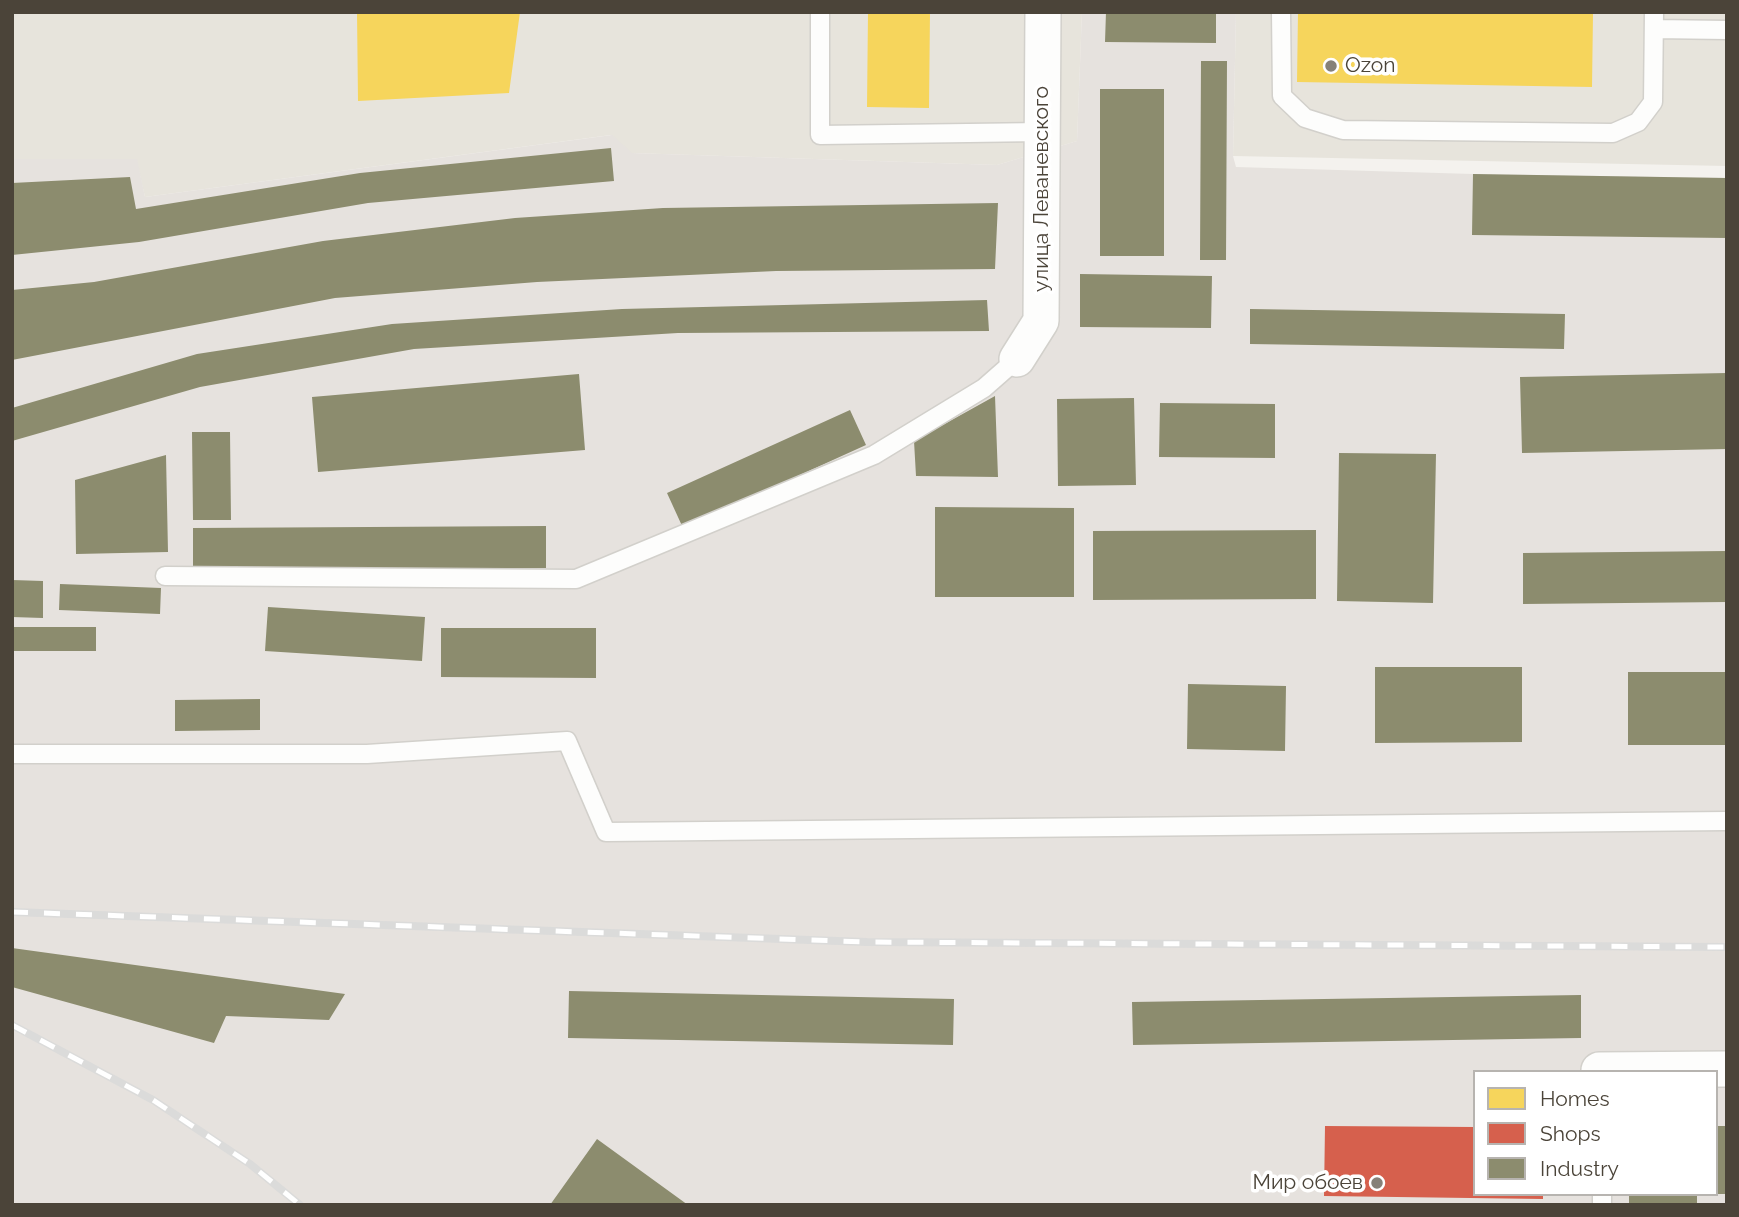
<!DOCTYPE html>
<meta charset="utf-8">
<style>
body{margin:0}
#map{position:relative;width:1739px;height:1217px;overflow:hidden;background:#f4f2ee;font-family:Raleway,sans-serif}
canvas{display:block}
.frame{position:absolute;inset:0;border:14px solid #4b4439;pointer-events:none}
.legend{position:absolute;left:1473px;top:1070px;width:245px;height:126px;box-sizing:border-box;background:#fff;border:2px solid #b7b4b0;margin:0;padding:9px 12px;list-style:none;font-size:21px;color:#4b4439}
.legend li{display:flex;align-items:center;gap:14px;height:35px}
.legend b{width:35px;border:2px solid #b7b4b0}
</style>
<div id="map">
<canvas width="1739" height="1217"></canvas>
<div class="frame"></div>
<ul class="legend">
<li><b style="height:19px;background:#f6d55c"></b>Homes</li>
<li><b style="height:19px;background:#d6604d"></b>Shops</li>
<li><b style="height:19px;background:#8c8c6e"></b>Industry</li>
</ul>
</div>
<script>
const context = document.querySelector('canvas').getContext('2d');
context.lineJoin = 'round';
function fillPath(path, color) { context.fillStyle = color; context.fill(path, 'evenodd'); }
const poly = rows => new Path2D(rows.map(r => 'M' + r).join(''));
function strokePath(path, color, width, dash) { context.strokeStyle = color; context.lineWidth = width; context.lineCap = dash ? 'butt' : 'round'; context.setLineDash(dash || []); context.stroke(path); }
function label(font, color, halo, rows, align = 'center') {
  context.font = font + ' Raleway,sans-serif'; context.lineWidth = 7; context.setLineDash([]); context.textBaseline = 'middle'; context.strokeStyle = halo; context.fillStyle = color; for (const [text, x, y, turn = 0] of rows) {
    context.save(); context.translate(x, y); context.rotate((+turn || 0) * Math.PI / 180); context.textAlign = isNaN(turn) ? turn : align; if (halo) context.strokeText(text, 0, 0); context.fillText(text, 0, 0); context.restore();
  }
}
fillPath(poly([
 [12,12,1082,12,1077,141,997,165,631,153,611,135,145,197,136,159,12,159],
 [1236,12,1727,12,1727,166,1233,156]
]), '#e7e4dc');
fillPath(poly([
 [1082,12,1236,12,1233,156,1236,167,1473,174,1727,178,1727,1205,12,1205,12,159,137,159,145,197,612,135,632,153,997,165,1077,141],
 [1475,1072,1716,1072,1716,1194,1475,1194]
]), '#e6e2de');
fillPath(poly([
 [357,12,520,12,509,93,358,101],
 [868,12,930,12,929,108,867,107],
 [1298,12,1593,14,1592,87,1297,82]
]), '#f6d55c');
fillPath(poly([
 [1325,1126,1475,1127,1475,1194,1543,1194,1543,1199,1324,1196]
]), '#d6604d');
fillPath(poly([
 [1106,12,1216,12,1216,43,1105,42],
 [1201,61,1227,61,1226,260,1200,260],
 [1100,89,1164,89,1164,256,1100,256],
 [611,148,614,181,368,203,139,242,12,255,12,183,130,177,136,209,360,173],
 [1473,174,1727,178,1727,238,1472,235],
 [998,203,995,269,776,271,537,282,335,298,12,360,12,290,94,282,323,241,515,218,663,208],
 [1080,274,1212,276,1211,328,1080,327],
 [987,300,989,331,678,333,414,349,200,387,12,441,12,408,197,354,392,324,622,309],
 [1250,309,1565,314,1564,349,1250,344],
 [1727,373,1727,449,1522,453,1520,377],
 [579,374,585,450,318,472,312,397],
 [995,396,998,477,916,476,914,441],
 [1134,398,1136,485,1058,486,1057,399],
 [1160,403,1275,404,1275,458,1159,457],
 [850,410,866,445,683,528,667,493],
 [192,432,230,432,231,520,193,520],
 [1339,453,1436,454,1433,603,1337,601],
 [166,455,168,552,76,554,75,480],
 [935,507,1074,508,1074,597,935,597],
 [546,526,546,568,193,570,193,528],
 [1316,530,1316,599,1093,600,1093,531],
 [1727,551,1727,602,1523,604,1523,553],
 [12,580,43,581,43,618,12,617],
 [60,584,161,588,160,614,59,610],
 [268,607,425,617,422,661,265,651],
 [12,627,96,627,96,651,12,651],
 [441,628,596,628,596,678,441,677],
 [1375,667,1522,667,1522,742,1375,743],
 [1628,672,1727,672,1727,745,1628,745],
 [1188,684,1286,686,1285,751,1187,749],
 [260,699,260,730,175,731,175,700],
 [12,948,345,994,329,1020,226,1016,214,1043,12,987],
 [569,991,954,999,953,1045,568,1038],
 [1581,995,1581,1038,1133,1045,1132,1002],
 [1716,1126,1727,1126,1727,1194,1716,1194],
 [597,1139,688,1205,550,1205],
 [1629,1194,1697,1194,1697,1205,1629,1205]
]), '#8c8c6e');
const lane = poly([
 [820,12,820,135,1042,132],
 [1281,12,1282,96,1305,118,1343,130,1613,133,1638,122,1653,102,1654,12],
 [1654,29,1727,30],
 [165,576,576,579,874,455,984,388,1017,359],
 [12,754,367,754,567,741,606,832,1727,821],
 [1602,1194,1602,1205]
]);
const street = poly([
 [1017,359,1041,321,1043,12],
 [1599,1070,1727,1069]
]);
strokePath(lane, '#d2d0cb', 21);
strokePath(street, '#d2d0cb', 38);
strokePath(lane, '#fdfdfc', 18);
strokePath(street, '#fdfdfc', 35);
const rail = poly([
 [12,912,867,942,1727,947],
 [12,1025,153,1100,250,1164,300,1205]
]);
strokePath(rail, '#dbdbda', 8);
strokePath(rail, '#fff', 5, [16]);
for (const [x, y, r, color] of [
 [1331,66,7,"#868178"],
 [1377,1183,7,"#868178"]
]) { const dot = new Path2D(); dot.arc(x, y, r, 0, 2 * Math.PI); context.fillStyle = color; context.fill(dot); strokePath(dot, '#fff', 2.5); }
label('21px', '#4b4439', '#fff', [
 ["Ozon",1345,66],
 ["Мир обоев",1363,1183,"right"]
], 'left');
label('21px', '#4b4439', '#fff', [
 ["улица Леваневского",1042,189,-90]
]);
</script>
